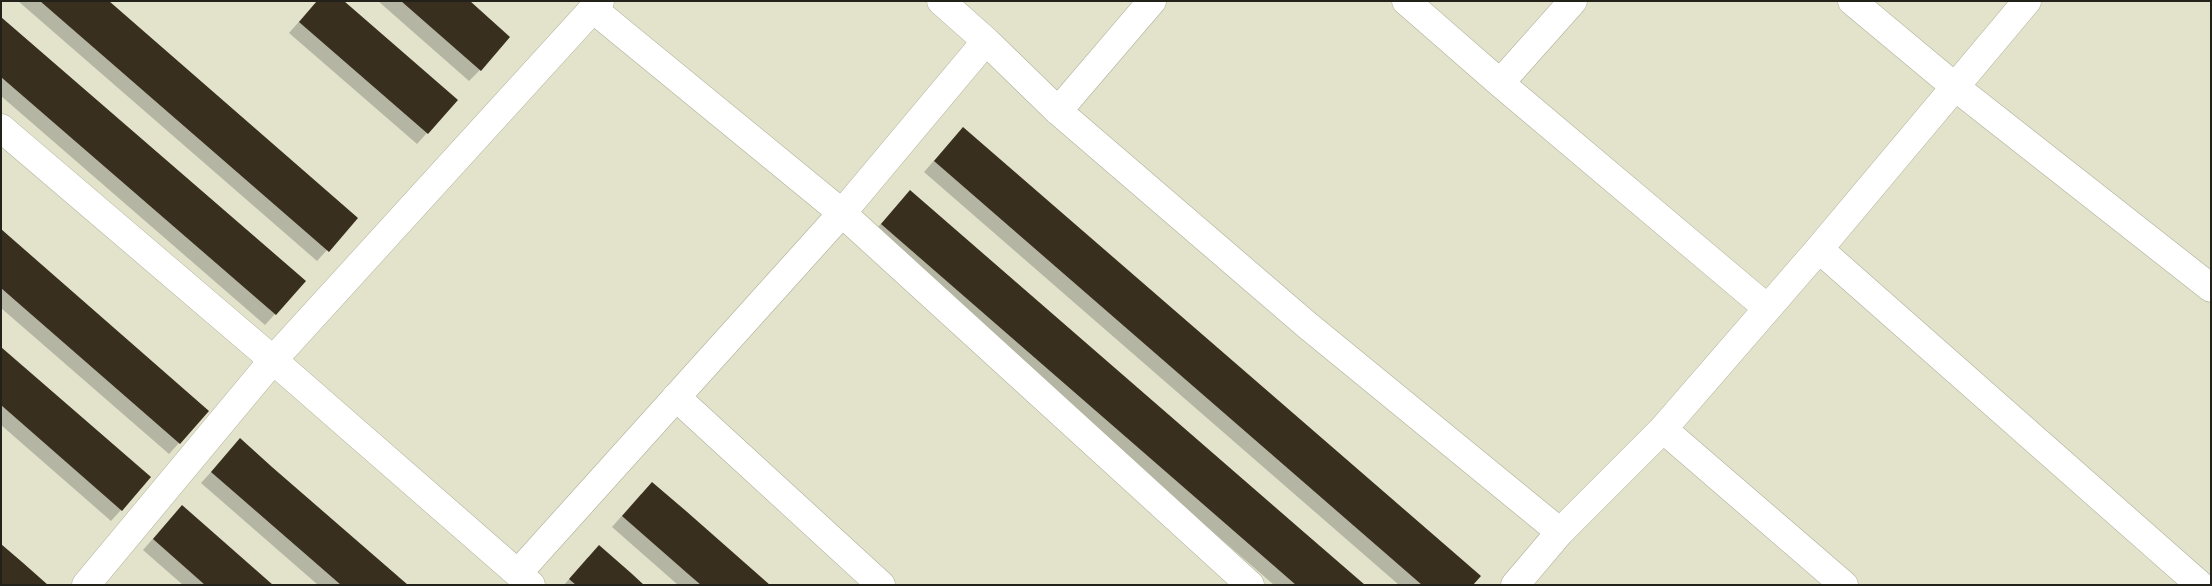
<!DOCTYPE html>
<style>
body{margin:0}
#map{position:relative;width:2212px;height:586px;overflow:hidden;background:#e3e3cc;font-family:Ubuntu,sans-serif}
canvas{display:block}
.frame{position:absolute;inset:0;border:2px solid #22221a;pointer-events:none}
</style>
<div id="map">
<canvas width="2212" height="586"></canvas>
<div class="frame"></div>
</div>
<script>
const context = document.querySelector('canvas').getContext('2d');
context.lineJoin = 'round';
function fillPath(path, color) { context.fillStyle = color; context.fill(path, 'evenodd'); }
const poly = rows => new Path2D(rows.map(r => 'M' + r).join(''));
function strokePath(path, color, width, dash) { context.strokeStyle = color; context.lineWidth = width; context.lineCap = dash ? 'butt' : 'round'; context.setLineDash(dash || []); context.stroke(path); }
fillPath(poly([
 [18,1,107,1,356,218,317,261],
 [317,1,342,1,427,133,417,144,289,33],
 [378,1,468,1,480,70,469,81],
 [1,19,275,314,265,325,1,96],
 [953,139,1471,585,1399,585,924,172],
 [900,202,1363,585,1274,585,871,235],
 [1,231,179,443,169,454,1,308],
 [1,348,121,510,111,521,1,425],
 [230,451,406,585,318,585,201,483],
 [641,494,768,585,678,585,612,527],
 [171,518,271,585,183,585,143,550],
 [588,557,643,585,564,585]
]), '#0003');
fillPath(poly([
 [40,1,109,1,358,218,329,252],
 [317,1,344,1,458,100,428,134,299,22],
 [401,1,470,1,510,37,481,71],
 [1,17,306,281,276,315,1,77],
 [963,127,1481,576,1473,585,1422,585,934,161],
 [910,190,1298,527,1365,585,1296,585,881,224],
 [1,229,209,411,180,444,1,288],
 [1,347,151,477,122,511,1,405],
 [240,438,272,467,408,585,341,585,211,472],
 [652,482,686,511,770,585,701,585,687,573,622,516],
 [182,505,215,534,273,585,205,585,153,539],
 [1,544,22,562,48,585,1,585],
 [599,545,631,573,644,585,576,585,569,579]
]), '#392f1f');
const street = poly([
 [941,1,986,41,1058,111,1307,325,1560,532],
 [1406,1,1500,83,1767,308],
 [1852,1,1954,86,2211,288],
 [593,9,842,213,1250,585],
 [1500,83,1573,1],
 [1058,111,1152,1],
 [1,128,273,360,531,585],
 [1819,249,2200,585],
 [676,397,881,585],
 [1663,429,1844,585],
 [518,573,842,213,986,41],
 [86,585,273,360,600,1],
 [1515,585,1560,532,1663,429,1819,249,2027,1]
]);
strokePath(street, '#afb099', 29);
strokePath(street, '#fff', 28);
</script>
